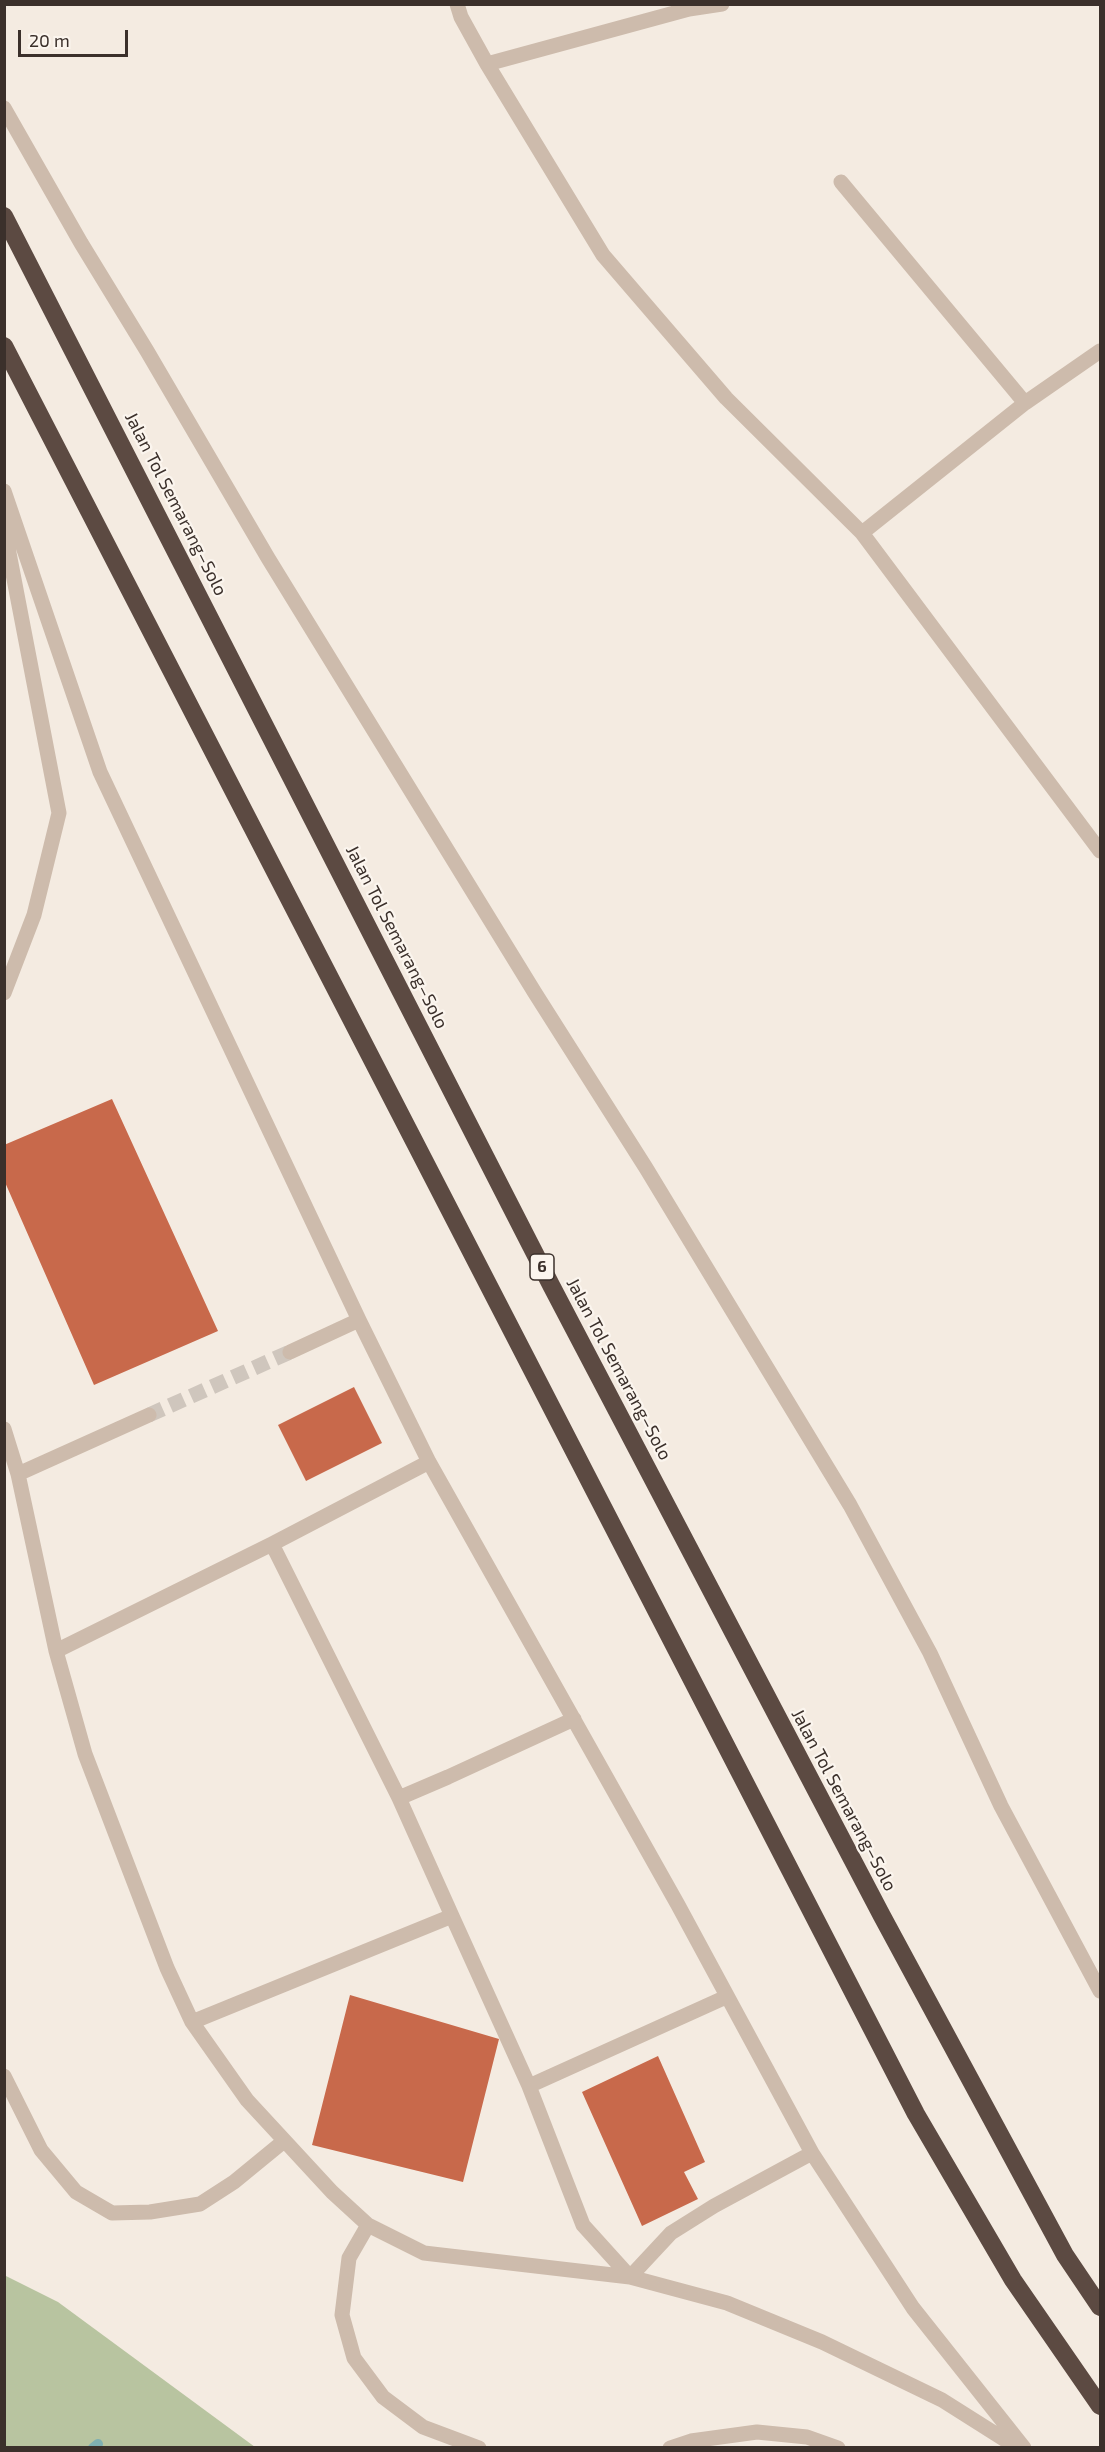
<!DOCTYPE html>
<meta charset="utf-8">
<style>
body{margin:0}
#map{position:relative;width:1105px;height:2452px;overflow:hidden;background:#f4ebe1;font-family:"Exo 2",sans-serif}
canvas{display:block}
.frame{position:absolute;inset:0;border:6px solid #3b302b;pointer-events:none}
.scale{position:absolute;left:18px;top:30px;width:110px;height:27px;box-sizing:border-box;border:3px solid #3b302b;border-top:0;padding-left:8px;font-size:18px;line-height:21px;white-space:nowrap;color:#3b302b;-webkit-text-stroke:4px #fbf5ee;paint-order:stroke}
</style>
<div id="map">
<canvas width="1105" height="2452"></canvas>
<div class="frame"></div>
<div class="scale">20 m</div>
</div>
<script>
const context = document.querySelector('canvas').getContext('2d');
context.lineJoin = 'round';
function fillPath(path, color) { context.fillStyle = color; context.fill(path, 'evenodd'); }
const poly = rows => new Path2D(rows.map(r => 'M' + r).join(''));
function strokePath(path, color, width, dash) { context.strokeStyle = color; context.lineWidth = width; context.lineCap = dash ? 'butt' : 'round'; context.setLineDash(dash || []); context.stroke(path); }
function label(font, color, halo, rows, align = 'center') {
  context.font = font + ' "Exo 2",sans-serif'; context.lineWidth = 4.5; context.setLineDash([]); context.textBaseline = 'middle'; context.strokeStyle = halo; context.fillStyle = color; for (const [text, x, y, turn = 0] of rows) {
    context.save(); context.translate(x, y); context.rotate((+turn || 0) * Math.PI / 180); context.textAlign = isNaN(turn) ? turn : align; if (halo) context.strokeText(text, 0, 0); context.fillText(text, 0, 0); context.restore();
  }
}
fillPath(poly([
 [4,2275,58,2302,255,2447,5,2447]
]), '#b8c4a0');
strokePath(poly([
 [93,2448,98,2444]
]), '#7fb0b2', 10);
fillPath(poly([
 [112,1099,218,1331,94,1385,4,1180,4,1145],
 [354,1387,382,1443,306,1481,278,1425],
 [350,1995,499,2039,463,2182,312,2145],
 [658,2056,705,2162,684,2172,698,2199,642,2226,582,2092]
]), '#c8694b');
strokePath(poly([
 [149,1415,290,1352]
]), '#cfc6bd', 15, [15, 8]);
strokePath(poly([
 [457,4,461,17,487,64,603,255,726,398,862,533,1100,851],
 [487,64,689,9,722,4],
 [4,108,81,243,147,351,268,558,535,993,646,1168,850,1505,930,1653,1001,1806,1100,1991],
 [841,182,1025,403],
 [4,491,100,772,359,1320,429,1462,678,1905,812,2153,913,2308,1024,2448],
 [4,527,59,813,34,915,4,993],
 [862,533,1025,403,1100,351],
 [290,1352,359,1320],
 [4,1429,18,1474,56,1651,85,1754,167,1968,192,2022,247,2100,332,2192,368,2225,424,2253,630,2277,727,2303,822,2342,942,2400,1018,2448],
 [18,1474,149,1415],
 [272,1544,399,1798],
 [56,1651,272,1544,429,1462],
 [452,1916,399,1798,448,1777,574,1719],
 [192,2022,452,1916,529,2086,726,1997],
 [4,2076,41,2150,76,2192,112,2213,150,2212,200,2204,234,2182,284,2141],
 [529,2086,583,2225,630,2277,671,2233,714,2206,812,2153],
 [368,2225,349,2258,342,2315,354,2358,383,2397,423,2427,479,2448],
 [670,2448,691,2441,757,2432,807,2437,838,2448]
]), '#cdbbac', 15);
strokePath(poly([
 [4,216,552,1287,882,1916,1065,2255,1100,2307],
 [4,346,916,2114,1013,2280,1100,2406]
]), '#5c4a42', 18);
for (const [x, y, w] of [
 [542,1267,24]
]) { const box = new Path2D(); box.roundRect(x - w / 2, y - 13, w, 26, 4.5); context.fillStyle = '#fbf5ee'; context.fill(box); strokePath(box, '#3b302b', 1.5); }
label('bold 16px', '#3b302b', null, [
 ["6",542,1267]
]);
label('18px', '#3b302b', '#fbf5ee', [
 ["Jalan Tol Semarang–Solo",176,504,63],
 ["Jalan Tol Semarang–Solo",397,937,63],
 ["Jalan Tol Semarang–Solo",619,1369,62],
 ["Jalan Tol Semarang–Solo",844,1800,62]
]);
</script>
